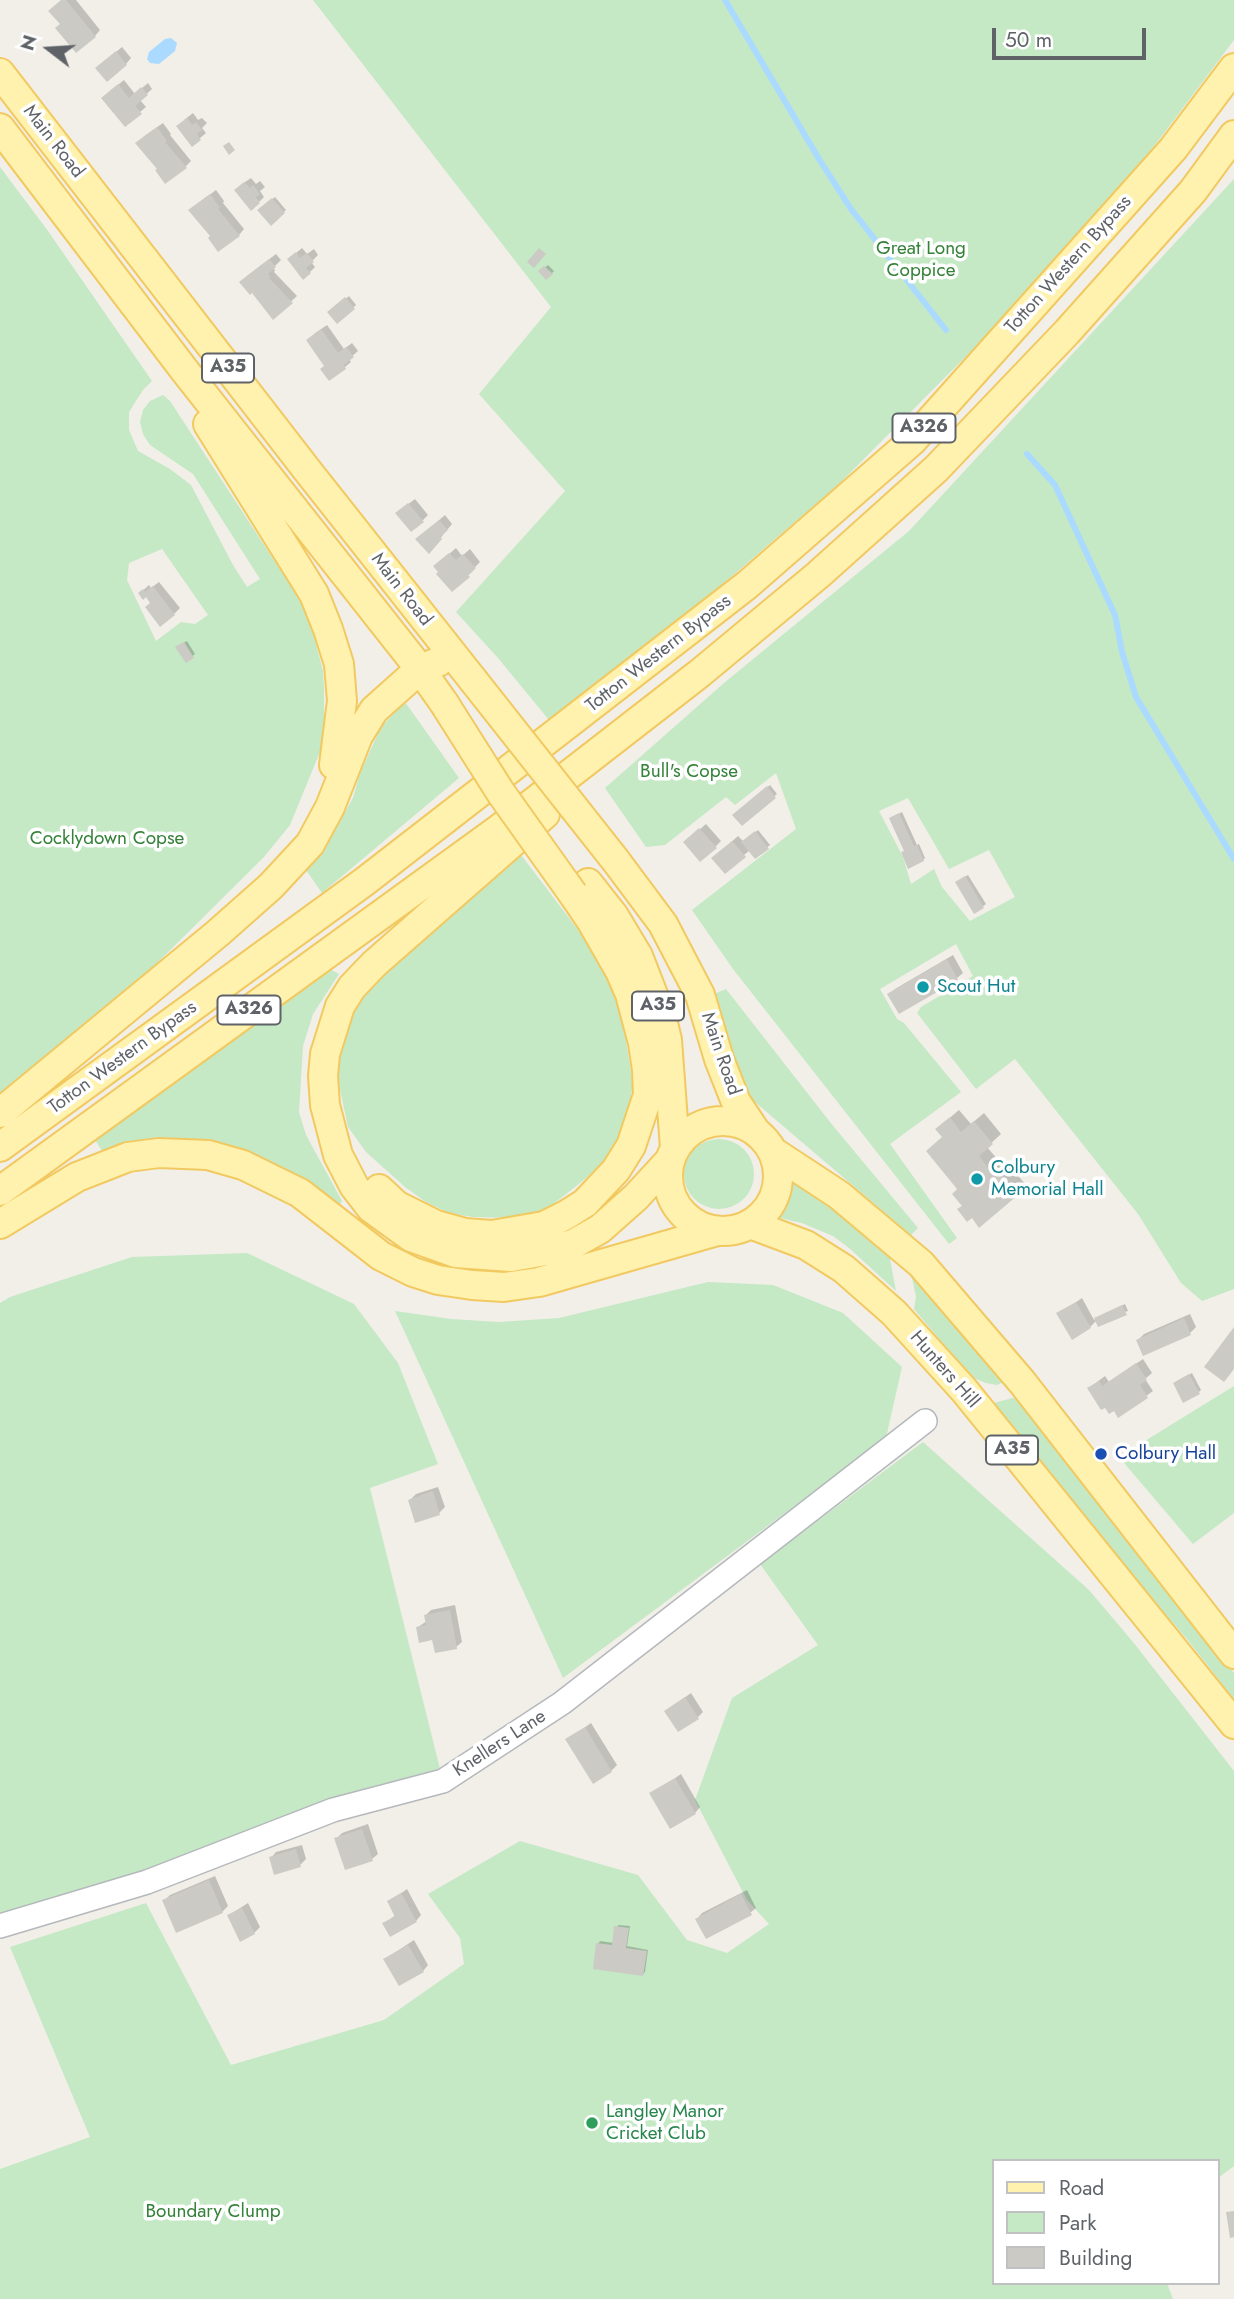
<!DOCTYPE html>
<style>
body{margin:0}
#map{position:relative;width:1234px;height:2299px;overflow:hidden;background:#f1efe8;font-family:Jost,sans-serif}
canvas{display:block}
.legend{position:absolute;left:992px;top:2159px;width:228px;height:126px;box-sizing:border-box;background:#fff;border:2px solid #bfc1c3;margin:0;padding:9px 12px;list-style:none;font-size:21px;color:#5f6368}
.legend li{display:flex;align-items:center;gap:14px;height:35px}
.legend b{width:35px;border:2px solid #bfc1c3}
.north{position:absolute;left:14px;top:14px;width:70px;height:70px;-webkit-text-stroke:5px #fff;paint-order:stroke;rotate:287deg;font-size:19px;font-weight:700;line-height:28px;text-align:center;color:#5f6368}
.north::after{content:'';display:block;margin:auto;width:24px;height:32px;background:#5f6368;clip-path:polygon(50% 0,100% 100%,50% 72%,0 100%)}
.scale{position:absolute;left:992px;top:28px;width:154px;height:32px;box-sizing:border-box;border:4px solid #5f6368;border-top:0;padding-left:9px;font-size:21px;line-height:24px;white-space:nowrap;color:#5f6368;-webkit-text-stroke:5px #fff;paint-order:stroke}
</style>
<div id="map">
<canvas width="1234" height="2299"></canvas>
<ul class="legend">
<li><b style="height:9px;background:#fff2af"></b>Road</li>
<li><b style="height:19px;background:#c5e8c5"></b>Park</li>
<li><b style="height:19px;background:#cccac5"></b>Building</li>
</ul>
<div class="north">N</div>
<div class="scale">50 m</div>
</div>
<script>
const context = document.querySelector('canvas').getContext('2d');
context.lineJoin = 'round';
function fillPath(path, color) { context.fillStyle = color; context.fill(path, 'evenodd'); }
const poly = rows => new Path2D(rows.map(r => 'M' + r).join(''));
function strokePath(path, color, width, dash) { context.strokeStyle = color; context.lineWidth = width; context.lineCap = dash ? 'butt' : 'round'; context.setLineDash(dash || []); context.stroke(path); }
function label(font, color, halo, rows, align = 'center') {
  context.font = font + ' Jost,sans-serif'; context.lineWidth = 7; context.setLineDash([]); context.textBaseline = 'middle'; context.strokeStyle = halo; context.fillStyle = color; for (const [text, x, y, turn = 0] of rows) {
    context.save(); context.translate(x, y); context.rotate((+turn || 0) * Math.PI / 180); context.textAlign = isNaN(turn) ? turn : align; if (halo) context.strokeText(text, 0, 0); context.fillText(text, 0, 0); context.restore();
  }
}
fillPath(poly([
 [313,0,1234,0,1234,40,1155,145,1014,308,839,484,646,650,549,720,498,658,456,612,565,491,479,394,551,307],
 [0,167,48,231,152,381,143,390,129,412,129,430,138,451,170,469,191,485,233,565,247,587,260,579,193,474,150,445,143,434,140,422,143,410,150,401,163,395,170,401,300,600,309,617,323,671,324,688,324,742,290,825,264,857,139,981,0,1096],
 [162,549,208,615,195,624,181,622,156,641,127,580,129,563],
 [1234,179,1234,1289,1202,1301,1181,1283,1138,1214,1015,1059,976,1089,917,1013,921,1007,973,976,956,944,880,989,897,1019,904,1023,961,1092,890,1144,957,1238,949,1244,733,969,692,910,796,829,776,773,735,805,726,797,665,845,646,847,605,788,724,683,909,531],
 [908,798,949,869,989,850,1015,897,970,921,942,887,934,869,911,884,903,857,879,811],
 [405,702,459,778,322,893,306,870,328,841,353,798,360,773,381,727],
 [518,851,585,939,612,983,625,1035,633,1084,626,1126,611,1154,585,1179,547,1209,517,1218,473,1217,449,1213,426,1202,405,1187,366,1152,348,1127,338,1080,337,1049,349,1017,368,987],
 [326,967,339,974,313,1014,303,1046,299,1112,306,1135,342,1201,337,1211,273,1164,234,1147,170,1142,127,1144,102,1151,94,1138],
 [726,989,830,1122,918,1228,911,1235,749,1097,741,1083,712,995],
 '684 1174a35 35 0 1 1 70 0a35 35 0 1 1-70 0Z',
 [795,1174,894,1252,890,1259,896,1291,849,1248,833,1236,802,1223,780,1218,790,1192,791,1178],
 [247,1253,354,1304,398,1363,438,1464,370,1488,443,1781,0,1926,0,1303,10,1297,132,1257],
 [910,1268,1006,1381,997,1385,986,1383,971,1377,914,1309,916,1297],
 [708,1282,773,1285,843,1313,902,1367,886,1438,563,1678,395,1311,451,1319,499,1322,559,1318],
 [1234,1386,1234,1513,1193,1544,1119,1457],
 [1020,1396,1234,1673,1234,1699,1187,1639,1120,1562,994,1403],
 [923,1442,1089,1590,1133,1642,1234,1771,1234,2166,1218,2178,1218,2161,994,2161,994,2283,1167,2283,1173,2299,0,2299,0,2169,90,2137,10,1947,146,1903,231,2065,384,2020,464,1964,460,1938,428,1894,520,1841,638,1875,687,1940,727,1953,769,1924,747,1900,695,1800,732,1698,818,1645,760,1564]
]), '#c5e8c5');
fillPath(poly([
 [171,38,177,43,175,51,159,64,150,63,147,59,149,52,165,39]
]), '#aadaff');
fillPath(poly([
 [63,0,76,0,100,30,95,36,62,24],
 [122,47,131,58,126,64,103,63],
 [124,80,135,94,148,83,152,89,140,100,146,107,140,112,109,92],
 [193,113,198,120,202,118,207,123,202,128,206,133,193,144,184,120],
 [163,123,171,134,170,135,191,161,185,167,159,169,143,137],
 [251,178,256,184,260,181,265,187,260,191,264,197,259,202,242,184],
 [216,190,224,201,223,203,244,229,239,235,201,220,196,205],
 [275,197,286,210,271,224,259,210],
 [302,248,307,254,314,249,318,255,311,262,315,267,310,272,289,259],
 [276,254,281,260,273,268,275,270,274,272,297,296,273,318,247,276],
 [548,265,554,271,547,278,541,271],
 [349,296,356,305,338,322,330,312],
 [327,325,344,349,352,343,358,351,349,359,351,362,345,367,326,365,314,334],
 [415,499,428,515,422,521,403,508],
 [445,515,452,524,429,552,423,534],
 [456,548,462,556,470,549,480,562,473,569,474,570,452,590,441,561],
 [159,582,180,608,174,614,152,603,146,595,140,593,149,585,151,588],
 [187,641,195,654,186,661,180,645],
 [770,785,777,794,742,824,735,815],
 [902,812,917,845,919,844,925,858,923,860,905,851,891,818],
 [706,824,721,841,715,847,691,837],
 [758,830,770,845,755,857,750,850,744,855,719,853,738,836,744,842],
 [968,875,986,904,975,912,959,880],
 [953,955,963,973,957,978,900,1012,889,994,895,989],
 [959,1110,971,1124,984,1113,1001,1134,987,1147,999,1161,1003,1158,1026,1185,1017,1194,964,1205,944,1136,946,1121],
 [1082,1298,1094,1320,1125,1304,1128,1311,1097,1320,1090,1327,1059,1314],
 [1190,1314,1196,1327,1190,1333,1144,1354,1138,1340,1144,1334],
 [1143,1359,1152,1373,1145,1379,1153,1391,1119,1416,1114,1408,1089,1388,1105,1376,1109,1382],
 [1192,1373,1201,1390,1199,1392,1177,1381],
 [438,1487,445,1507,439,1513,410,1500,416,1494],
 [455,1605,462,1642,456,1647,433,1638,418,1627,427,1621,426,1615,431,1610],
 [691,1693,703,1712,698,1717,666,1711],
 [591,1723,617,1765,611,1771,567,1740],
 [681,1774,700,1807,695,1813,652,1794],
 [368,1824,378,1854,372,1859,336,1839,342,1833],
 [302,1845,306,1859,300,1865,271,1858,276,1852],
 [215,1876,228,1906,222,1912,164,1901,170,1895],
 [407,1889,421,1915,416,1921,384,1923,396,1915,389,1902],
 [747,1890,756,1908,750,1913,697,1919,702,1913],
 [248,1903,260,1927,254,1933,229,1915],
 [618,1925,630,1926,627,1946,648,1950,645,1972,643,1974,598,1944,600,1941,614,1943],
 [414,1940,428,1965,423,1971,385,1959]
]), '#0003');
strokePath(poly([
 [725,0,819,159,851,209,946,330],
 [1027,454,1055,485,1115,615,1122,652,1136,697,1234,859]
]), '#aadaff', 6);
fillPath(poly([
 [61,0,66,0,96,37,76,53,55,28,60,24,48,11],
 [116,51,127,65,107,82,95,68],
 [118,84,129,98,141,87,148,95,135,106,142,114,125,127,101,98],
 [187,118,192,125,196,122,202,130,197,134,201,140,192,147,176,126],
 [157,127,167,141,165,142,187,168,165,184,155,170,157,169,135,143],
 [229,142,235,150,229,155,223,146],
 [244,182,250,188,253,185,260,194,255,198,260,203,251,211,234,190],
 [210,194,220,208,218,209,240,236,218,252,208,238,210,236,188,210],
 [272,198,285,213,271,226,257,210],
 [539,248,546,254,534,268,527,262],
 [296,252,300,258,307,253,314,262,306,268,311,273,303,280,287,259],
 [269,259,276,267,268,274,271,277,269,278,293,303,273,320,252,293,250,295,239,282],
 [544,266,553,274,546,280,538,271],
 [345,297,355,309,337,324,327,312],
 [321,329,338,353,346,347,354,357,344,365,346,369,329,381,320,369,324,366,306,340],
 [408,503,424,522,411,532,395,513],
 [439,520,448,530,440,537,442,539,429,554,415,539],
 [449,553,456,560,463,554,476,568,468,575,470,577,452,592,436,574,438,572,433,566],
 [153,586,175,615,160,627,145,607,150,603,146,597,143,600,138,593,143,589,145,592],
 [184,642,194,658,186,663,175,647],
 [767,786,776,798,742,826,732,815],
 [899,813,914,846,917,845,924,861,908,869,901,852,904,851,889,818],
 [699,828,717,848,700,862,683,842],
 [755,831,769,849,755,859,741,842],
 [732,841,746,857,725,874,711,858],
 [965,876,984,908,974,914,955,882],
 [947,959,958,980,899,1014,887,994],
 [950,1117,961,1132,974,1121,993,1144,979,1156,989,1169,994,1165,1018,1195,979,1228,972,1218,967,1222,957,1209,962,1206,952,1194,957,1189,926,1151,942,1137,935,1129],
 [1076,1302,1091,1328,1072,1340,1056,1313],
 [1122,1305,1127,1315,1098,1327,1094,1318],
 [1184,1318,1191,1335,1143,1356,1136,1340],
 [1234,1327,1234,1369,1224,1382,1204,1367],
 [1136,1363,1147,1380,1140,1385,1148,1398,1118,1418,1114,1411,1109,1414,1105,1408,1101,1410,1087,1388,1099,1381,1102,1386],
 [1189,1374,1200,1394,1183,1403,1173,1383],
 [433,1491,440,1515,415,1523,408,1500],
 [450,1610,457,1649,435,1653,432,1640,419,1643,416,1627,426,1625,424,1615],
 [685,1697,699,1719,678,1732,664,1711],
 [585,1727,612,1772,593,1784,565,1739],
 [675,1778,696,1814,670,1829,649,1793],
 [362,1829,373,1861,345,1870,334,1838],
 [296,1849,301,1867,274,1875,269,1857],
 [209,1880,223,1913,176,1933,162,1900],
 [401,1893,417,1922,390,1937,382,1923,395,1917,387,1901],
 [741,1894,752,1915,706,1939,695,1919],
 [242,1908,255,1934,240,1942,227,1915],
 [614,1926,629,1928,626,1948,647,1951,643,1976,593,1969,596,1943,612,1945],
 [408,1945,424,1972,399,1986,383,1959],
 [1234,2211,1234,2237,1230,2238,1226,2212]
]), '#cccac5');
const minor = poly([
 [0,1926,147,1882,333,1810,443,1781,562,1703,925,1421]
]);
const major = poly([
 [0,73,307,470,473,680],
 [0,128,185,371,420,669,444,703],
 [208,424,314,594,328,629,339,664,342,701,334,765],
 [545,814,374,964,352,987,340,1006,325,1054,323,1076,325,1105,338,1155,354,1186,371,1208,411,1237,456,1253,511,1257,557,1249,575,1243,600,1229,636,1197,670,1160],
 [616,861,663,924,700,995,719,1059,736,1102,756,1132],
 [588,883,614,916,638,956,661,1015,667,1040,675,1148],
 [0,1113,218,933,271,886,310,844,330,807,358,736,374,710,420,669,438,662],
 '668 1176a55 55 0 1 1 110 0a55 55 0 1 1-110 0Z',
 [0,1147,364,882,747,585,912,441,1173,149,1234,68],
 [772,1151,839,1195,921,1264,1022,1382,1234,1654],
 [379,1189,396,1205,436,1225,465,1233,492,1235,544,1226,566,1215,585,1203,616,1170,631,1146,648,1095,647,1070,643,1043,630,994,620,971,592,922,573,894],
 [0,1191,499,829,700,673,818,575,936,469,1067,332,1193,191,1234,135],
 [0,1224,77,1177,128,1157,159,1153,208,1155,243,1165,300,1193,381,1256,413,1272,438,1280,472,1285,504,1287,539,1282,717,1231],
 [750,1224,806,1245,844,1269,894,1313,964,1390,1234,1724]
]);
strokePath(minor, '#b5b8bc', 26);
strokePath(major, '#f2c960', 32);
strokePath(minor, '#fff', 23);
strokePath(major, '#fff2af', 28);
const majorBridge = poly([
 [473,680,616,861],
 [444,703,501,793,573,894]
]);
strokePath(majorBridge, '#f2c960', 32, []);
strokePath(majorBridge, '#fff2af', 28);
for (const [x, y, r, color] of [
 [923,987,7,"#0f9aa8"],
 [977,1179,7,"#0f9aa8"],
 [1101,1454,7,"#1a4fb4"],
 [592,2123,7,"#2e9e5b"]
]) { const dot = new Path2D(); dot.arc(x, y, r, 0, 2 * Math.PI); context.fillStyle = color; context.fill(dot); strokePath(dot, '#fff', 2.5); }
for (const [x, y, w] of [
 [228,368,52],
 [924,428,63],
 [658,1006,52],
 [249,1010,63],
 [1012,1450,52]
]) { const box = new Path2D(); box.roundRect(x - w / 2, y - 14.5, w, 29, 5); context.fillStyle = '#fff'; context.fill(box); strokePath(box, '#5f6368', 2); }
label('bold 18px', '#5f6368', null, [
 ["A35",228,368],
 ["A326",924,428],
 ["A35",658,1006],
 ["A326",249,1010],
 ["A35",1012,1450]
]);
label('19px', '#5f6368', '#fff', [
 ["Main Road",53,142,52],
 ["Totton Western Bypass",1069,265,-48],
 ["Main Road",401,590,52],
 ["Totton Western Bypass",659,654,-38],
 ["Main Road",720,1054,71],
 ["Totton Western Bypass",123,1058,-36],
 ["Hunters Hill",944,1370,49],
 ["Knellers Lane",500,1744,-33]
]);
label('19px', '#348238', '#fff', [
 ["Great Long",921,249],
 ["Coppice",921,271],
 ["Bull's Copse",689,772],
 ["Cocklydown Copse",107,839],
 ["Boundary Clump",213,2212]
]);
label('19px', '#0d838f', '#fff', [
 ["Scout Hut",937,987],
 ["Colbury",991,1168],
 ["Memorial Hall",991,1190]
], 'left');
label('19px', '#164399', '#fff', [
 ["Colbury Hall",1115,1454]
], 'left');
label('19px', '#27864d', '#fff', [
 ["Langley Manor",606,2112],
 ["Cricket Club",606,2134]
], 'left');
</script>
